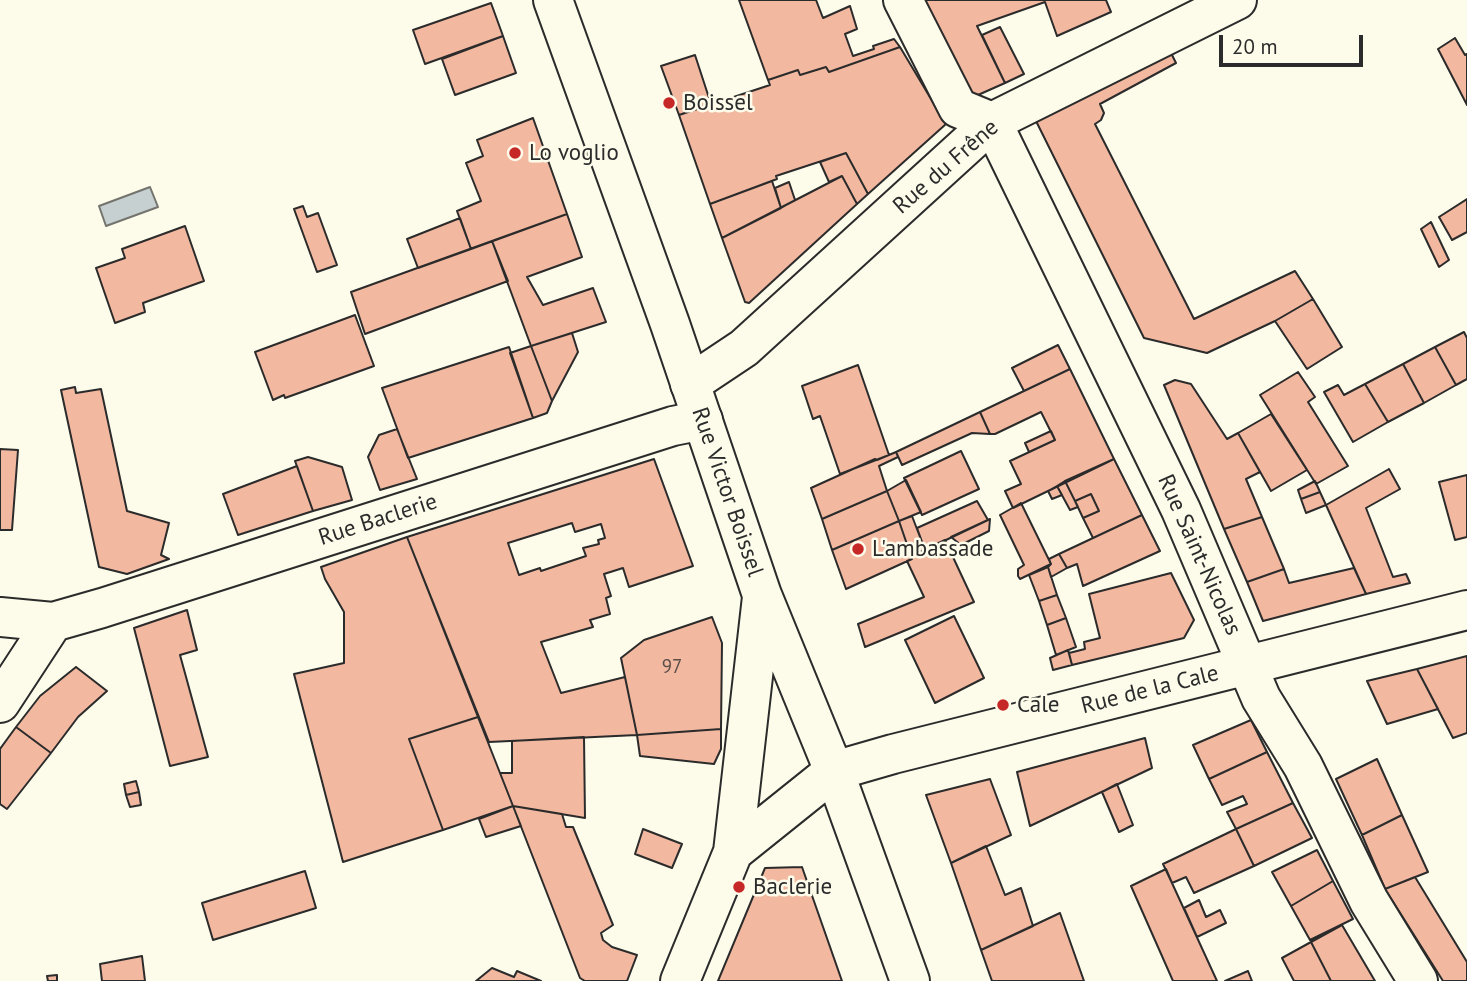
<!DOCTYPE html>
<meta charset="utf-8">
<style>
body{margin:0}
#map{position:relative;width:1467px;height:981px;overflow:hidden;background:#fdfbea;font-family:"PT Sans",sans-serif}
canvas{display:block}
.scale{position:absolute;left:1219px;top:35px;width:144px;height:32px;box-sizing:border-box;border:4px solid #2b2b2b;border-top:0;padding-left:9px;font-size:21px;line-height:24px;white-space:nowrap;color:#2b2b2b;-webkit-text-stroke:5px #fdfbea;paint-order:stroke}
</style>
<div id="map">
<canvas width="1467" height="981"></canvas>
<div class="scale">20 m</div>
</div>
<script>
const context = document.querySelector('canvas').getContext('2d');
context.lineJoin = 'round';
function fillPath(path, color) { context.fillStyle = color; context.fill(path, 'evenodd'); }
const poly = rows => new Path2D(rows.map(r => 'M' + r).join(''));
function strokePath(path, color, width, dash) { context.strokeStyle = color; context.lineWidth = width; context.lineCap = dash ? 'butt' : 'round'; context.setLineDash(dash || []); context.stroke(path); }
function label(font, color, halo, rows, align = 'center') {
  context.font = font + ' "PT Sans",sans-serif'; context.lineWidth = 5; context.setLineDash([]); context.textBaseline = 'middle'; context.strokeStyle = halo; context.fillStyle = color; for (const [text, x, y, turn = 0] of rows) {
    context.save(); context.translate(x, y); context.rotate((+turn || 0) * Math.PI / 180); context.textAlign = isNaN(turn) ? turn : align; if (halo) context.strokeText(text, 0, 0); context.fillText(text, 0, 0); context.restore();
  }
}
const water = poly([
 [150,187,158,207,106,226,99,206,150,187]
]);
fillPath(water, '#c7d0d0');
strokePath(water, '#74746e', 2);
const building = poly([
 [739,0,816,0,823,18,850,6,857,29,845,34,853,56,874,49,873,46,894,39,900,47,829,72,826,67,800,75,798,70,768,80,739,0],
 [923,0,1106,0,1111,12,1057,36,1045,2,977,26,1005,83,969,99,923,0],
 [491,3,503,36,425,64,413,30,491,3],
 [1000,27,1024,74,1005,83,982,35,1000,27],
 [503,36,516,73,455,95,442,59,503,36],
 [1455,38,1465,55,1467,54,1467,105,1438,49,1455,38],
 [1164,39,1176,63,1100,104,1104,113,1101,120,1095,124,1194,319,1295,271,1313,299,1275,321,1207,353,1144,338,1034,117,1164,39],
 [900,47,946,124,868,194,846,153,776,176,777,179,710,204,679,115,770,85,768,80,798,70,800,75,826,67,829,72,900,47],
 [695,55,711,104,679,115,661,66,695,55],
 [533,118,567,214,471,249,457,211,481,201,466,163,483,156,477,140,533,118],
 [846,153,868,194,857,204,842,176,829,182,820,162,846,153],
 [842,176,857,204,749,303,745,302,722,238,842,176],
 [772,181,781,208,722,238,710,204,772,181],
 [789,182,795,200,781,208,775,188,789,182],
 [1467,199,1467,232,1452,240,1439,217,1467,199],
 [303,206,307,217,318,213,337,265,317,272,294,209,303,206],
 [567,214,582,257,527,277,543,305,593,288,606,322,531,346,492,241,567,214],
 [460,218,471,249,418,268,407,239,460,218],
 [1431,222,1449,260,1439,267,1421,229,1431,222],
 [185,226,204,281,143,303,145,312,115,323,96,268,125,258,122,249,185,226],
 [492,241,508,281,365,334,351,292,492,241],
 [1313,299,1342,347,1307,369,1275,321,1313,299],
 [355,315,374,366,285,398,284,395,273,400,255,352,355,315],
 [1464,332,1467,338,1467,379,1456,385,1435,347,1464,332],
 [572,333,578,352,552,401,531,346,572,333],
 [1058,345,1070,369,1024,391,1012,368,1058,345],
 [531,346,552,401,547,413,533,418,510,353,531,346],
 [509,347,533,418,408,458,382,388,509,347],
 [1435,347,1456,385,1424,403,1403,364,1435,347],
 [1403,364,1424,403,1388,422,1365,384,1403,364],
 [858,365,889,455,840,474,820,416,813,419,802,386,858,365],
 [1070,369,1114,459,1013,508,1005,491,1021,484,1010,461,1055,440,1041,412,995,434,990,434,980,412,1070,369],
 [1298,372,1315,397,1308,402,1348,466,1316,484,1260,395,1298,372],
 [1175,380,1191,384,1227,439,1238,433,1260,472,1246,479,1262,517,1224,529,1164,385,1175,380],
 [1365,384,1388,422,1353,442,1324,392,1338,385,1344,395,1365,384],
 [75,387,76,393,101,389,127,511,169,523,161,555,169,559,127,574,99,567,61,390,75,387],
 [980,412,990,434,972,433,902,465,896,452,980,412],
 [1271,414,1307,470,1271,491,1238,433,1271,414],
 [397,429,417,479,380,490,368,457,379,435,397,429],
 [1051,431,1055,440,1029,452,1025,443,1051,431],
 [0,449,18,450,12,530,0,530,0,449],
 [961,451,979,489,922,515,904,478,961,451],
 [896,452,898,457,879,466,887,491,822,519,811,488,875,459,877,460,896,452],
 [308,457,342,467,352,500,313,511,295,461,308,457],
 [654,459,693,566,629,587,623,568,604,574,611,596,606,598,610,614,590,620,593,627,541,642,561,693,625,677,637,735,489,742,407,537,654,459],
 [572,523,575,532,601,524,605,538,598,540,599,544,583,548,586,556,541,571,540,568,519,575,508,543,572,523],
 [1114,459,1142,515,1093,538,1083,518,1099,511,1091,494,1075,501,1065,481,1114,459],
 [297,466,313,511,238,535,223,494,297,466],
 [1389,469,1400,489,1366,508,1393,577,1406,574,1410,583,1366,594,1326,505,1389,469],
 [1467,475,1467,537,1455,540,1439,482,1467,475],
 [906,480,921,512,899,521,887,491,906,480],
 [1065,481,1078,507,1070,510,1057,486,1065,481],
 [1315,481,1320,492,1301,499,1298,490,1315,481],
 [1057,486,1062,495,1052,499,1048,491,1057,486],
 [887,491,899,521,832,550,822,519,887,491],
 [1320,492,1326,505,1306,513,1301,499,1320,492],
 [1091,494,1099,511,1083,518,1075,501,1091,494],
 [977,501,988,520,925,550,917,528,977,501],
 [1021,503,1051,564,1020,579,1018,576,1018,569,1024,565,1000,515,1021,503],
 [1142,515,1160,551,1083,586,1077,564,1067,568,1059,554,1142,515],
 [912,516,925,550,911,556,899,521,912,516],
 [1262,517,1284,569,1247,582,1224,529,1262,517],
 [990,519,989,531,961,545,951,537,990,519],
 [899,521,912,559,846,589,832,550,899,521],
 [407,537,478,717,409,739,443,830,343,862,294,674,344,663,344,612,325,579,321,567,407,537],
 [945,540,974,602,865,647,858,624,924,597,907,561,912,559,911,556,945,540],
 [1059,554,1067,568,1051,577,1048,567,1051,564,1049,559,1059,554],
 [1048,567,1057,595,1039,601,1029,575,1048,567],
 [1354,568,1366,594,1263,621,1247,582,1284,569,1289,583,1354,568],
 [1171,573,1194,620,1184,638,1072,665,1069,653,1085,649,1084,642,1100,638,1089,594,1171,573],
 [1057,595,1066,618,1047,625,1039,601,1057,595],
 [187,610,197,650,180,655,208,757,170,766,134,628,187,610],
 [954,616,984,678,935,703,905,640,954,616],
 [712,617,722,643,721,729,637,735,621,658,644,640,712,617],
 [1066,618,1076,647,1056,655,1047,625,1066,618],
 [1068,650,1072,665,1053,670,1050,658,1068,650],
 [1467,656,1467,733,1453,738,1417,669,1467,656],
 [76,667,107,691,78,717,51,753,16,727,40,696,76,667],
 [1417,669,1438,709,1387,724,1367,681,1417,669],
 [478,717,513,806,443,830,409,739,478,717],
 [1251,720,1267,752,1209,779,1193,745,1251,720],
 [16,727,51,753,7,809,0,804,0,749,16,727],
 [721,729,721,749,714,764,640,756,637,735,721,729],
 [584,737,585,818,513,806,500,773,512,773,512,741,584,737],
 [1145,738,1152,768,1030,826,1017,772,1145,738],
 [1267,752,1293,803,1236,829,1227,812,1247,804,1243,796,1222,805,1209,779,1267,752],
 [1377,759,1402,815,1362,835,1336,779,1377,759],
 [990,779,1011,835,951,863,926,795,990,779],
 [136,781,139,792,126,795,124,784,136,781],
 [1117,784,1133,825,1119,832,1102,792,1117,784],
 [139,792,141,805,130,807,126,795,139,792],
 [1293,803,1312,838,1254,866,1236,829,1293,803],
 [513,806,521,826,486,837,479,819,513,806],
 [513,806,562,814,566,827,573,827,613,925,601,933,603,940,612,947,637,955,627,981,585,981,580,978,513,806],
 [1402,815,1428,872,1385,889,1362,835,1402,815],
 [643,829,682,844,672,868,635,854,643,829],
 [1236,829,1254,866,1194,893,1186,877,1172,883,1163,864,1236,829],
 [986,846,1005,895,1021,888,1033,926,981,950,951,863,986,846],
 [1317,850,1333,881,1291,906,1272,872,1317,850],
 [802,867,842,981,718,981,765,868,802,867],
 [1166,869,1172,883,1217,981,1173,981,1131,886,1166,869],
 [305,871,316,908,213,940,202,903,305,871],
 [1415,877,1467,962,1467,981,1443,981,1385,889,1415,877],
 [1333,881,1353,919,1310,940,1291,906,1333,881],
 [1199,900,1206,917,1220,910,1226,923,1197,937,1184,908,1199,900],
 [1060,913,1084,981,992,981,981,950,1060,913],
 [1342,925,1375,981,1331,981,1311,942,1342,925],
 [1311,942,1331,981,1294,981,1282,958,1311,942],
 [142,956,145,981,102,981,100,964,142,956],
 [492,968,514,977,517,971,541,981,476,981,492,968],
 [1248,971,1252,981,1225,981,1248,971],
 [57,975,57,981,48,981,47,976,57,975]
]);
fillPath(building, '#f2b8a0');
strokePath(building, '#2b2b2b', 2);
const minor = poly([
 [903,0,958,108,992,122,1181,510,1261,698,1303,766,1369,901,1418,981],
 [690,384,744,348,992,122,1237,0],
 [0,617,53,622,102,608,673,426,703,420],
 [0,703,53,622],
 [834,771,893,754,1467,610]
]);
const tertiary = poly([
 [834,771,910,981]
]);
const secondary = poly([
 [553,0,670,324,762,595,834,771,733,852,680,981],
 [733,852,762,597]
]);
strokePath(minor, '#2b2b2b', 42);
strokePath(tertiary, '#2b2b2b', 42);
strokePath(secondary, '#2b2b2b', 42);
strokePath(minor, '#fdfbea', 38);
strokePath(tertiary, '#fdfbea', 38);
strokePath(secondary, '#fdfbea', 38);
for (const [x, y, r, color] of [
 [669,103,7,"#c62828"],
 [515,153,7,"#c62828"],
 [858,549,7,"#c62828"],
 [1003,705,7,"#c62828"],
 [739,887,7,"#c62828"]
]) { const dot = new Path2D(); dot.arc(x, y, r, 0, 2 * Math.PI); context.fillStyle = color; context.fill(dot); strokePath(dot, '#fdfbea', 2.5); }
label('19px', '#5d4e48', null, [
 ["97",672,668]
]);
label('23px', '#2b2b2b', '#fdfbea', [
 ["Boissel",683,103],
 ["Lo voglio",529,153],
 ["L'ambassade",872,549],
 ["Cale",1017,705],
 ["Baclerie",753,887]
], 'left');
label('23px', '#2b2b2b', '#fdfbea', [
 ["Rue du Frêne",946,167,-41],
 ["Rue Victor Boissel",727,492,71],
 ["Rue Baclerie",378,520,-18],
 ["Rue Saint-Nicolas",1199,555,66],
 ["Rue de la Cale",1150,690,-14]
]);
</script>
